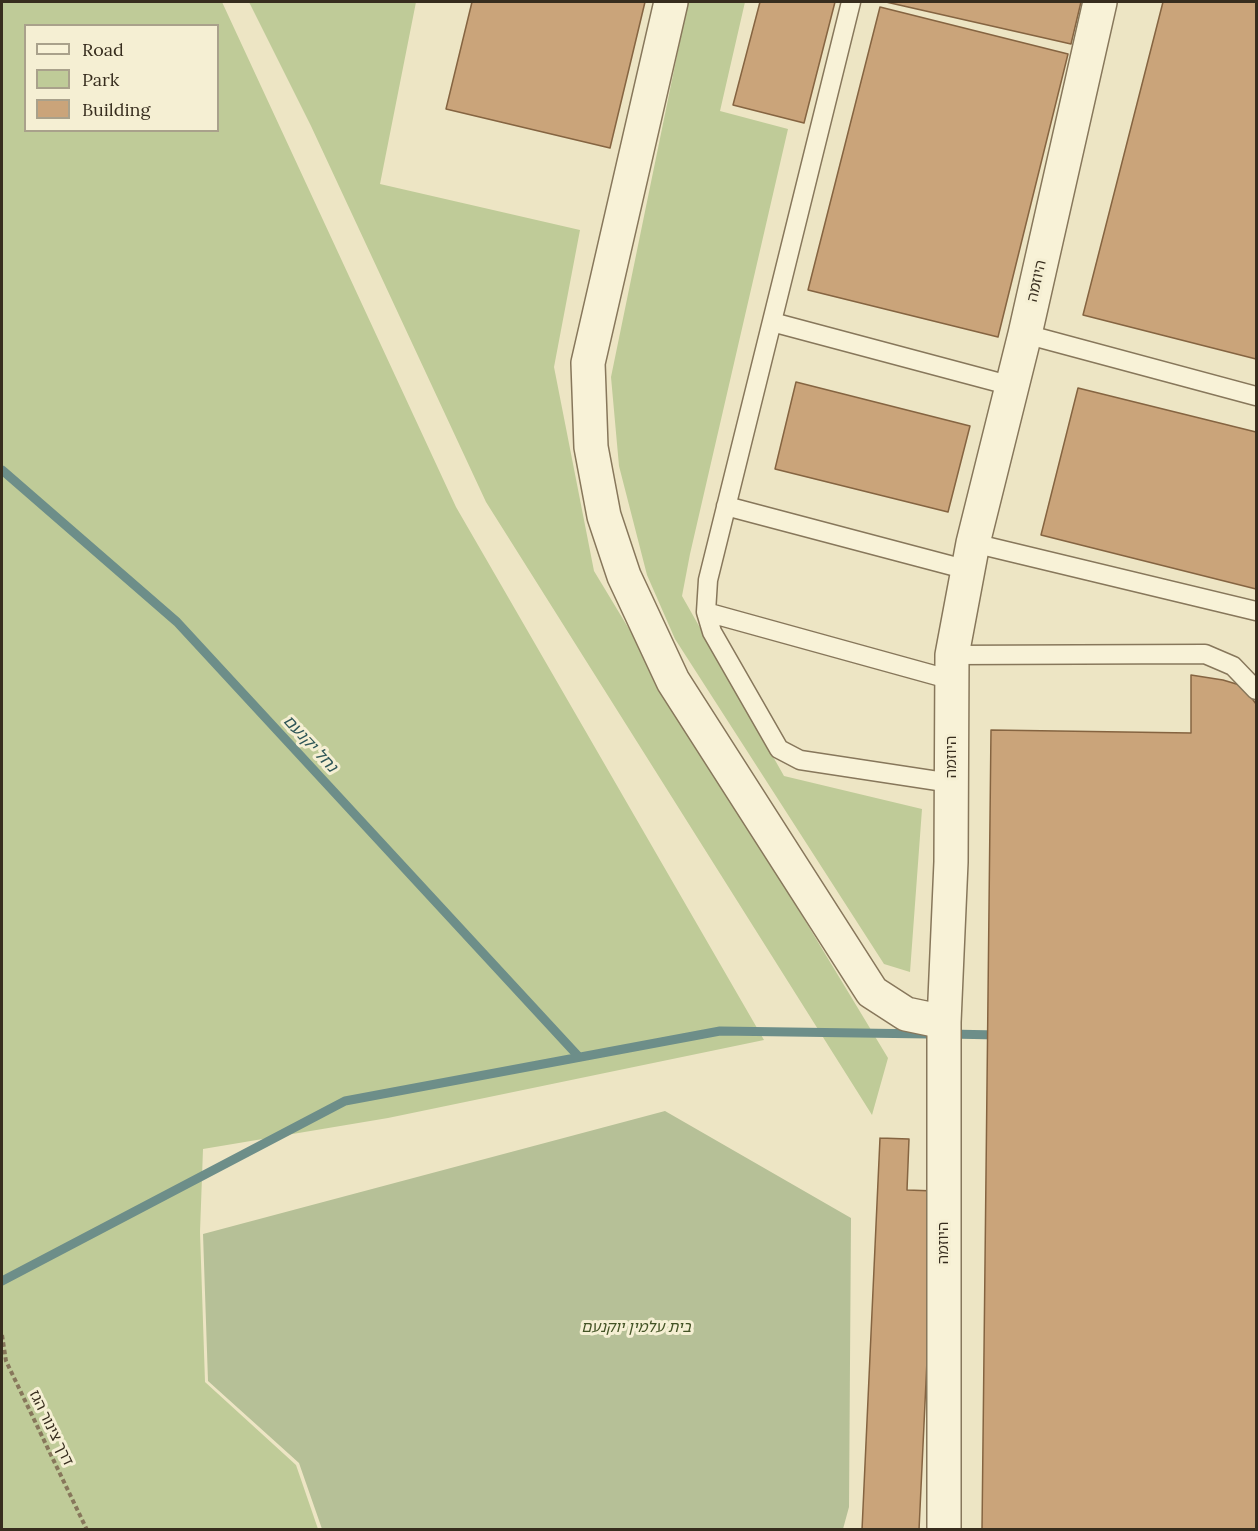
<!DOCTYPE html>
<meta charset="utf-8">
<style>
body{margin:0}
#map{position:relative;width:1258px;height:1531px;overflow:hidden;background:#ede5c4;font-family:Lora,serif}
canvas{display:block}
.frame{position:absolute;inset:0;border:3px solid #372d1e;pointer-events:none}
.legend{position:absolute;left:24px;top:24px;width:195px;height:108px;box-sizing:border-box;background:#f5efd3;border:2px solid #a9a18b;margin:0;padding:8px 10px;list-style:none;font-size:18px;color:#372d1e}
.legend li{display:flex;align-items:center;gap:12px;height:30px}
.legend b{width:30px;border:2px solid #a9a18b}
</style>
<div id="map">
<canvas width="1258" height="1531"></canvas>
<div class="frame"></div>
<ul class="legend">
<li><b style="height:8px;background:#f8f2d7"></b>Road</li>
<li><b style="height:16px;background:#bfcb98"></b>Park</li>
<li><b style="height:16px;background:#caa47a"></b>Building</li>
</ul>
</div>
<script>
const context = document.querySelector('canvas').getContext('2d');
context.lineJoin = 'round';
function fillPath(path, color) { context.fillStyle = color; context.fill(path, 'evenodd'); }
const poly = rows => new Path2D(rows.map(r => 'M' + r).join(''));
function strokePath(path, color, width, dash) { context.strokeStyle = color; context.lineWidth = width; context.lineCap = dash ? 'butt' : 'round'; context.setLineDash(dash || []); context.stroke(path); }
function label(font, color, halo, rows, align = 'center') {
  context.font = font + ' Lora,"Noto Sans Hebrew",serif'; context.lineWidth = 6; context.setLineDash([]); context.textBaseline = 'middle'; context.strokeStyle = halo; context.fillStyle = color; for (const [text, x, y, turn = 0] of rows) {
    context.save(); context.translate(x, y); context.rotate((+turn || 0) * Math.PI / 180); context.textAlign = isNaN(turn) ? turn : align; if (halo) context.strokeText(text, 0, 0); context.fillText(text, 0, 0); context.restore();
  }
}
fillPath(poly([
 [2,2,222,2,456,507,764,1040,388,1118,203,1149,200,1232,205,1382,296,1465,318,1529,2,1529],
 [26,26,218,26,218,130,26,130],
 [249,2,416,2,380,184,580,230,554,367,594,571,888,1058,872,1115,486,502,311,126],
 [688,2,745,2,720,111,788,129,690,554,682,596,784,776,922,809,910,972,884,964,675,639,647,575,619,466,611,377]
]), '#bfcb98');
fillPath(poly([
 [665,1111,851,1218,849,1507,843,1529,322,1529,299,1463,208,1381,203,1234]
]), '#b6c097');
strokePath(poly([
 [2,470,177,622,579,1057],
 [949,1034,998,1035],
 [2,1281,345,1101,720,1031,929,1034]
]), '#6d8e89', 9);
const building = poly([
 [472,2,645,2,610,148,446,109,472,2],
 [760,2,835,2,804,123,733,105,760,2],
 [886,2,1081,2,1071,44,886,2],
 [1163,2,1256,2,1256,359,1083,315,1163,2],
 [880,7,1068,54,998,337,808,290,880,7],
 [796,382,970,426,948,512,775,469,796,382],
 [1078,388,1256,432,1256,589,1041,535,1078,388],
 [1191,675,1223,680,1243,686,1256,704,1256,1530,982,1530,991,730,1191,733,1191,675],
 [880,1138,909,1139,907,1190,935,1191,919,1530,862,1530,880,1138]
]);
fillPath(building, '#caa47a');
strokePath(building, '#856441', 1.5);
const service = poly([
 [851,2,708,580,706,612,712,632,779,749,800,760,951,783],
 [772,322,1012,386],
 [1025,334,1256,396],
 [726,506,968,570],
 [973,543,1256,611],
 [706,612,952,680],
 [952,655,1205,654,1233,666,1256,690]
]);
const minor = poly([
 [671,2,588,363,591,447,604,516,624,576,673,681,872,992,906,1014,944,1022],
 [944,1530,944,1022,951,862,952,655,973,543,1025,334,1100,2]
]);
strokePath(service, '#87775b', 21);
strokePath(minor, '#87775b', 36);
strokePath(poly([
 [2,1335,6,1361,87,1530]
]), '#87775b', 4, [4.5, 3]);
strokePath(service, '#f8f2d7', 18);
strokePath(minor, '#f8f2d7', 33);
label('15px', '#372d1e', '#f5efd3', [
 ["היוזמה",1037,281,-77],
 ["היוזמה",952,757,-90],
 ["היוזמה",944,1243,-90],
 ["דרך צינור הגז",51,1428,64]
]);
label('italic 15px', '#435325', '#f5efd3', [
 ["בית עלמין יוקנעם",636,1328]
]);
label('italic 16px', '#2e5557', '#f5efd3', [
 ["נחל יקנעם",310,744,47]
]);
</script>
